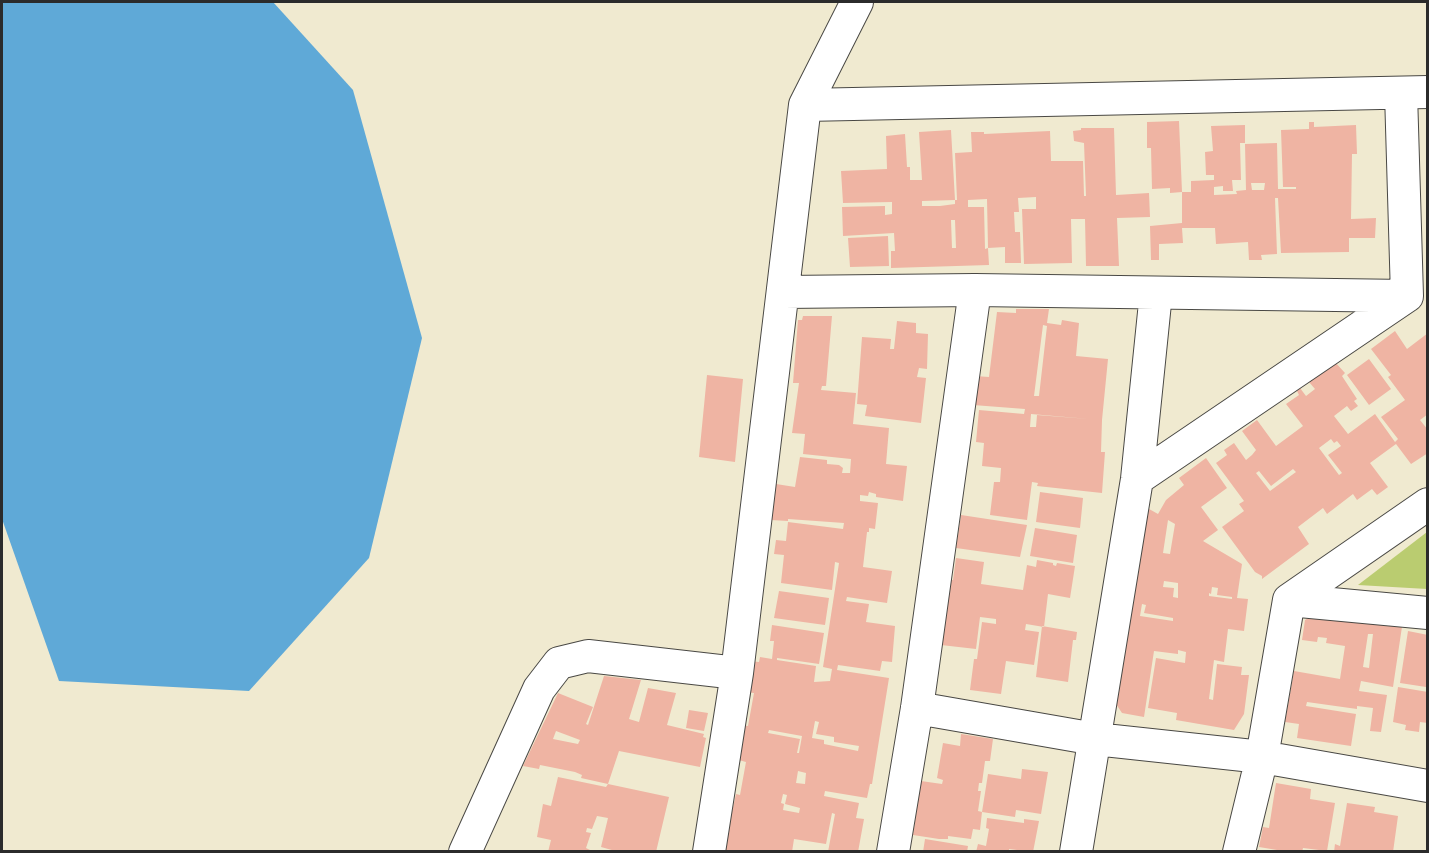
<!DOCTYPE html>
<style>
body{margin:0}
#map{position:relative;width:1429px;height:853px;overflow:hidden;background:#f0ead0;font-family:"IM FELL Great Primer",serif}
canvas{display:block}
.frame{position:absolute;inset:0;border:3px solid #2b2b2b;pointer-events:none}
</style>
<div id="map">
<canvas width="1429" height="853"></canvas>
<div class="frame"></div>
</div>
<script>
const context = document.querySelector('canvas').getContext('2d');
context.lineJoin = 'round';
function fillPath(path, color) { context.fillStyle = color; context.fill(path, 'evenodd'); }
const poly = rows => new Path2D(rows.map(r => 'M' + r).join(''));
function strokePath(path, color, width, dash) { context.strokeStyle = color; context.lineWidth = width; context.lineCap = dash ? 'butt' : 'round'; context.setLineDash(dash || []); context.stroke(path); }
fillPath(poly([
 [1427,532,1427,589,1358,585]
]), '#bacc70');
fillPath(poly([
 [2,2,273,2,353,90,422,338,369,558,249,691,59,681,2,519]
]), '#5fa9d7');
fillPath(poly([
 [1179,121,1182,192,1170,193,1170,188,1152,189,1151,148,1147,148,1147,122],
 [1309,122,1314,122,1314,127,1356,125,1357,154,1352,154,1351,219,1376,218,1375,238,1349,238,1349,252,1281,253,1278,198,1275,198,1277,254,1261,255,1262,260,1249,260,1248,242,1216,244,1215,228,1182,228,1183,243,1159,244,1159,260,1151,260,1150,226,1182,223,1182,192,1191,192,1191,181,1214,180,1214,175,1206,175,1205,152,1213,151,1211,126,1245,125,1245,143,1240,143,1241,180,1232,180,1233,191,1223,191,1223,186,1214,187,1214,195,1237,194,1236,191,1246,190,1245,144,1277,143,1278,189,1296,189,1296,187,1283,187,1281,130,1309,129],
 [1251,183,1265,183,1264,190,1252,190],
 [1081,128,1114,128,1116,195,1149,193,1150,217,1117,218,1119,266,1086,266,1085,219,1071,219,1072,263,1024,264,1022,209,1036,209,1036,197,1018,198,1019,212,1014,212,1015,232,1020,232,1021,263,1005,263,1005,247,988,248,987,199,968,200,968,207,984,207,985,249,988,248,989,265,891,268,891,251,895,251,894,233,843,236,842,207,885,206,885,215,892,214,892,202,843,203,841,171,887,169,886,136,905,134,907,167,910,167,910,180,922,180,919,132,951,130,955,200,922,201,922,206,940,206,955,204,955,200,957,200,955,153,972,152,971,132,984,132,984,134,1050,131,1051,161,1083,161,1084,196,1086,196,1084,143,1074,141,1073,131,1081,130],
 [951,220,955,220,956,248,952,248],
 [888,236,889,266,850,267,848,238],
 [1016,309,1049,309,1047,323,1061,325,1062,320,1079,323,1076,356,1108,359,1102,420,1101,452,1105,452,1102,493,1037,486,1038,483,1032,482,1027,520,990,515,994,482,1000,482,1001,468,982,466,984,443,976,442,979,410,1024,414,1025,409,973,405,975,376,989,377,997,312,1016,313],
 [1043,325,1047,326,1039,396,1034,396],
 [1031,414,1089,419,1037,415,1036,427,1030,427],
 [803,316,832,316,826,386,822,386,821,390,856,393,853,424,889,428,886,464,907,466,903,501,876,497,876,494,869,492,868,496,860,495,860,501,878,503,875,529,869,528,869,532,867,532,863,567,892,571,887,603,847,597,846,601,869,604,866,622,895,626,892,662,882,661,880,671,838,665,837,670,889,678,872,784,870,784,867,798,825,791,824,796,859,803,856,818,864,819,858,852,828,852,835,814,832,813,826,844,794,839,792,852,723,852,736,794,740,795,746,762,735,759,742,725,748,726,754,693,745,692,750,661,759,662,760,657,772,659,774,641,770,641,772,625,824,633,819,664,777,658,777,660,816,666,814,682,830,681,832,669,823,667,839,563,835,562,832,590,781,583,784,555,774,554,776,540,786,541,788,522,843,529,844,523,788,519,788,521,771,520,776,484,795,487,800,457,827,460,827,464,839,465,843,468,842,473,850,473,851,459,803,454,805,434,792,433,799,383,793,383,798,320,802,320],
 [815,721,819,722,816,734,834,737,834,742,859,746,858,751,824,744,824,740,812,738],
 [769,730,802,736,799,753,797,753,800,739,768,733],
 [798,771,806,773,805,784,796,783],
 [783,794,787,795,785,804,800,808,799,813,783,810,784,804,781,803],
 [897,321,916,323,916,333,928,334,927,369,919,368,917,377,926,378,921,423,865,416,867,405,857,404,862,337,891,339,890,349,894,349],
 [1395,331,1407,349,1428,333,1428,414,1420,420,1428,430,1428,453,1411,464,1396,444,1370,463,1388,487,1377,495,1372,489,1357,500,1353,494,1327,514,1323,508,1298,527,1309,544,1262,579,1262,576,1255,572,1222,527,1244,511,1239,504,1244,501,1216,463,1227,455,1224,450,1234,443,1246,460,1252,455,1256,450,1242,431,1257,420,1276,446,1303,426,1286,404,1299,395,1297,391,1300,388,1306,396,1315,389,1309,382,1335,362,1345,373,1342,376,1357,399,1354,401,1358,406,1351,411,1347,406,1334,416,1348,434,1375,414,1395,442,1398,439,1381,417,1405,400,1388,377,1391,375,1371,349],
 [1331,439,1334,443,1337,441,1341,446,1328,455,1342,473,1339,475,1319,448],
 [1293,469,1296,472,1270,491,1256,473,1259,471,1271,486],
 [1369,359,1391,389,1369,405,1347,375],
 [707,375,743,379,735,462,699,457],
 [1206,458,1227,488,1201,507,1218,530,1203,541,1242,564,1237,598,1248,599,1244,631,1228,629,1224,662,1214,660,1209,699,1213,700,1217,664,1242,667,1241,675,1249,675,1244,714,1234,730,1176,720,1177,713,1148,708,1156,658,1185,663,1186,652,1178,650,1178,654,1154,651,1144,717,1122,713,1116,704,1126,646,1142,505,1158,514,1166,500,1184,485,1179,478],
 [1168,520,1175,524,1170,554,1163,553],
 [1164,581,1178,583,1178,598,1173,597,1174,588,1163,587],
 [1212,587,1218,588,1217,595,1232,597,1232,599,1209,596,1209,593,1211,594],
 [1142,604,1146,605,1144,613,1173,618,1173,621,1140,616],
 [1040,492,1083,498,1080,528,1036,522],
 [961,515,1027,525,1020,557,956,548],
 [1035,528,1077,535,1073,563,1030,556],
 [956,558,984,562,981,584,1023,590,1027,565,1036,567,1037,560,1053,563,1053,565,1056,566,1057,563,1075,566,1070,598,1048,594,1044,627,1026,624,1025,630,1039,632,1034,665,1006,661,1001,694,970,690,974,659,977,659,982,622,996,624,996,619,980,617,976,649,941,645,947,611,940,611,945,579,953,580],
 [779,591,829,598,825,625,774,618],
 [1321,611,1403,620,1393,687,1361,681,1359,691,1387,695,1381,732,1370,731,1373,708,1357,706,1357,709,1307,702,1306,706,1356,714,1351,746,1297,738,1299,724,1285,722,1294,671,1340,679,1345,646,1326,643,1327,638,1318,637,1317,642,1302,640,1305,620],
 [1368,634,1373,634,1369,668,1363,667],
 [1042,626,1077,632,1076,640,1073,640,1068,682,1036,677],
 [1408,631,1428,635,1426,687,1400,683],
 [604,676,641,680,629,719,639,722,648,688,676,693,667,725,704,734,703,737,706,738,700,767,619,751,608,784,669,797,656,852,619,852,601,847,608,818,597,816,592,829,587,828,586,832,591,833,586,848,594,852,548,852,551,840,537,837,543,804,551,806,558,777,606,787,608,784,581,778,582,775,575,772,540,765,539,769,523,766,558,693,593,707,586,724,588,725],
 [556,731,580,740,578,744,553,739],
 [1398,687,1428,692,1428,723,1420,722,1419,732,1405,730,1406,725,1393,722],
 [689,710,708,713,704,731,686,728],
 [961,734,993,739,990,761,985,761,982,783,979,783,978,791,981,791,978,811,982,812,980,830,973,829,971,839,948,836,948,839,939,839,913,835,921,781,942,784,943,780,937,778,943,743,960,746],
 [1022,769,1048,772,1041,814,1016,810,1015,817,982,812,988,774,1021,779],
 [1276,783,1311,789,1310,799,1335,803,1327,851,1303,848,1302,852,1289,852,1259,847,1263,827,1269,828],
 [1347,803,1375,807,1374,812,1398,816,1393,852,1334,852,1335,844,1340,846],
 [987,818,1024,823,1024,819,1039,821,1033,852,1009,849,1009,852,976,852,978,844,986,846,989,829,986,828],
 [925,839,968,846,967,852,923,852]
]), '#efb4a3');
const minor = poly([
 [805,105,1428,92],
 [784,292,975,290,1407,296],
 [1137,479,1407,296,1401,93],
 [1289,600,1428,504],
 [917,708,1095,739,1262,757,1428,786],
 [465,852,539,689,559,663,588,656,737,673],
 [709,852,737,673,805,105,857,2],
 [893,852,917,708,975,290],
 [1076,852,1137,479,1156,293],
 [1239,852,1262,757,1289,600,1428,613]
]);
strokePath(minor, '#494844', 34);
strokePath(minor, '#fff', 32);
</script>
